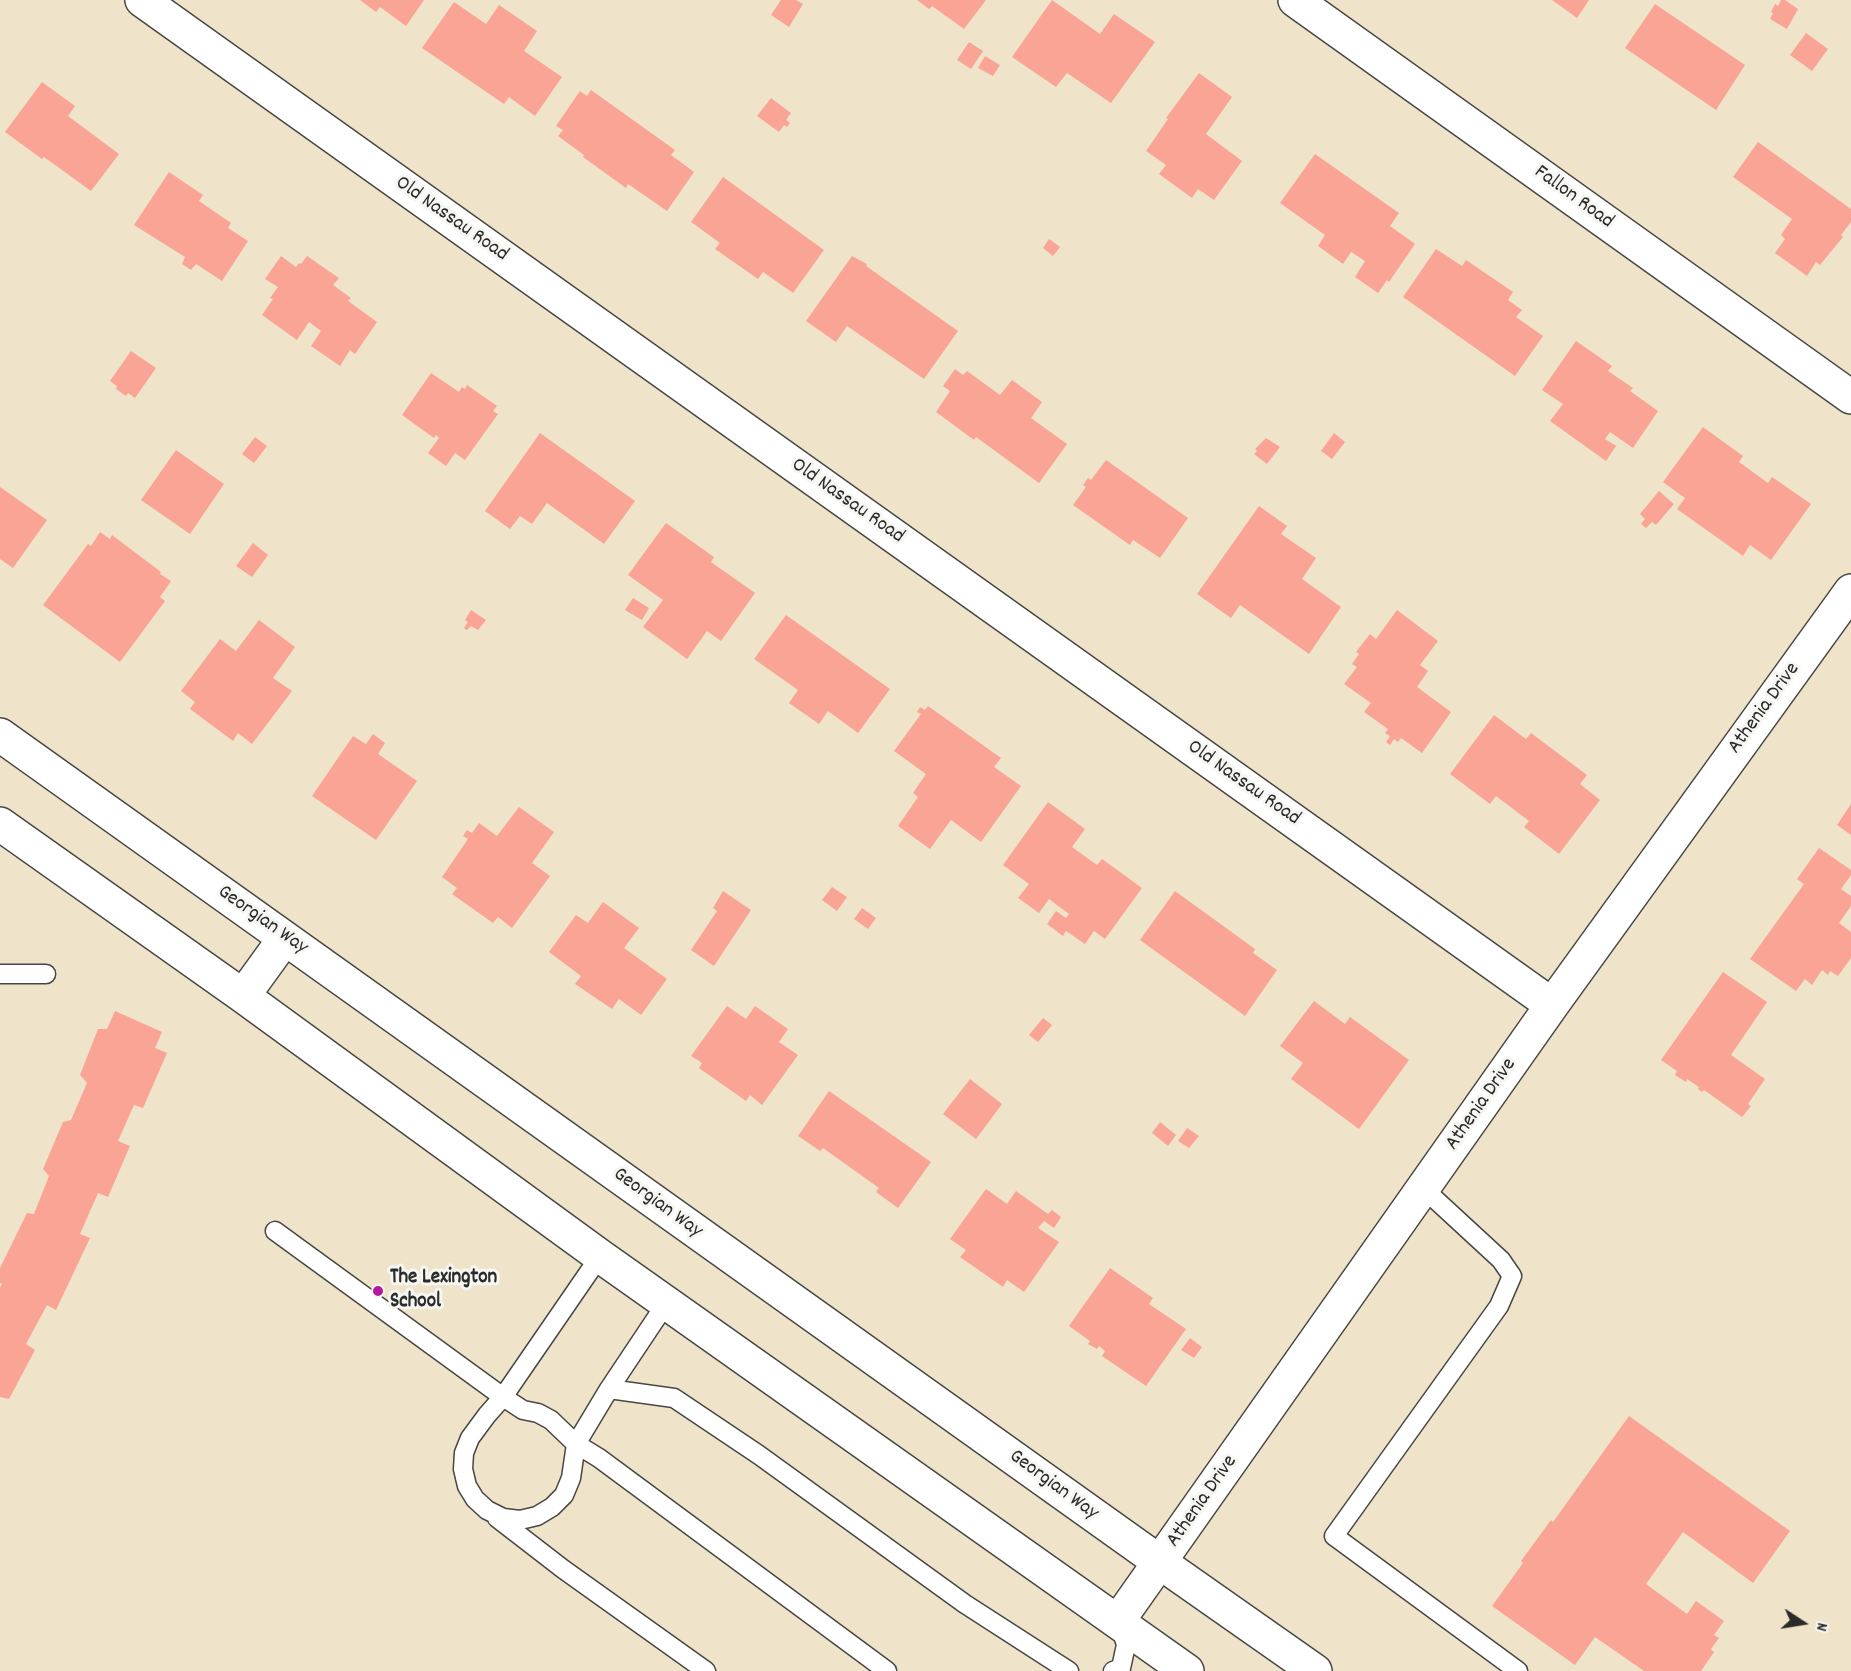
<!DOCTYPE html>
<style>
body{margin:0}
#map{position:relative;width:1851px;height:1671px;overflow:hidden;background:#efe4c9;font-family:Dekko,sans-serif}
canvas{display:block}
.north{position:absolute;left:1773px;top:1593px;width:60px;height:60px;-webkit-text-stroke:4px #f6f6f2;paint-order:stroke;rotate:102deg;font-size:16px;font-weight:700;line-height:24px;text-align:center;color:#2b2b2b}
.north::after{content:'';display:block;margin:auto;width:21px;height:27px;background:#2b2b2b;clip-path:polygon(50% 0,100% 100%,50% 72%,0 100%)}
</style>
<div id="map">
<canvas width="1851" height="1671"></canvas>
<div class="north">N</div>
</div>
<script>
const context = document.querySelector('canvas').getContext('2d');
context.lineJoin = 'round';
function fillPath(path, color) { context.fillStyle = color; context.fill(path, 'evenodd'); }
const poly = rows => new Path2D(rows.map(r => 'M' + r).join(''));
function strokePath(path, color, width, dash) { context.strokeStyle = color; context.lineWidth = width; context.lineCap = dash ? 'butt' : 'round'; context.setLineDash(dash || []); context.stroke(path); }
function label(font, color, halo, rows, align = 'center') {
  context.font = font + ' Dekko,sans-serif'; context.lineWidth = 6; context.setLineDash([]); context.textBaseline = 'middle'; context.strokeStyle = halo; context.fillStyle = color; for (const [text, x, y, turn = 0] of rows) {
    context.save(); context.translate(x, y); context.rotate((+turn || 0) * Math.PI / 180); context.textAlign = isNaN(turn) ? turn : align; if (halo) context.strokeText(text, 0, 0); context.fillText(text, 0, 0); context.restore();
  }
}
fillPath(poly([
 [360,0,424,0,406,26,380,7,376,12],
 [781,0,796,0,803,4,789,27,771,15],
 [917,0,986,0,964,29,932,6,929,9],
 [1052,0,1100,34,1114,14,1155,42,1111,103,1067,73,1056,87,1012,57],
 [1552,0,1589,0,1577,18],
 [1781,0,1785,0,1798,9,1787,29,1770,19,1773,13,1771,12,1775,4,1778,6],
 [454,2,486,24,499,5,537,31,524,51,562,77,535,116,509,97,504,104,422,48],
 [1655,4,1745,65,1716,110,1625,48],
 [1806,33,1828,49,1812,71,1790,55],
 [969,42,983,51,971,69,957,60],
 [985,56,1000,65,993,76,978,68],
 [1199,73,1232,97,1206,134,1242,161,1214,200,1198,189,1192,198,1159,174,1166,165,1146,151,1168,119,1166,118],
 [42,82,75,106,68,116,119,154,91,191,44,157,42,159,5,132],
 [591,90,675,150,671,155,694,172,667,211,628,184,626,188,583,157,584,155,558,136,563,130,556,126,580,91,587,96],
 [771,98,791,113,786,120,790,123,787,127,784,125,779,132,757,116],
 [1758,142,1851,209,1851,222,1841,235,1843,237,1820,265,1816,262,1807,276,1775,253,1785,239,1781,235,1792,219,1733,177],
 [1315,154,1399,213,1390,226,1415,244,1389,282,1387,280,1378,293,1355,277,1365,261,1351,252,1343,264,1318,246,1325,235,1280,203],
 [169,172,203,195,199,201,231,223,228,228,248,241,222,281,196,264,191,270,182,264,185,257,134,225],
 [723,177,824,250,793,293,763,272,758,279,715,249,720,243,691,222],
 [1049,239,1060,247,1053,256,1043,248],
 [1436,249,1462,266,1466,260,1513,292,1508,300,1522,310,1516,317,1543,336,1515,376,1403,297],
 [281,256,296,267,299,263,301,264,307,256,339,278,333,285,351,298,348,301,377,322,355,354,350,350,340,366,311,346,321,331,309,322,297,340,262,315,273,299,270,298,278,287,265,279],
 [852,256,867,264,866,266,958,331,924,379,847,326,836,342,806,321],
 [1576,341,1612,366,1608,371,1633,388,1630,391,1658,411,1633,448,1610,432,1605,439,1616,446,1606,461,1550,421,1563,404,1542,390],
 [131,351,156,368,135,398,128,393,126,396,116,389,117,386,110,381],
 [955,369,963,375,967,371,1000,395,1012,380,1042,402,1031,418,1067,444,1039,483,976,437,974,440,936,412,950,391,943,386],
 [431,373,459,392,462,387,465,389,467,385,497,406,493,411,498,414,465,460,455,453,446,466,428,453,439,438,436,435,434,438,402,415],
 [1703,427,1743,456,1739,462,1768,483,1772,477,1811,504,1771,560,1750,545,1743,556,1677,509,1685,498,1663,482],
 [540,433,635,501,604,544,547,503,532,524,520,516,510,529,485,511],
 [1334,433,1345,442,1332,459,1321,451],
 [255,437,267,446,254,463,242,454],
 [1266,438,1280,447,1267,464,1254,454,1257,451,1255,449],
 [176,450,224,484,190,534,141,500],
 [1106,460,1188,518,1160,558,1133,540,1130,545,1073,505,1086,487,1083,485,1088,478,1091,480],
 [0,487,47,520,13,568,0,559],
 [1659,491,1674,504,1656,525,1652,522,1646,528,1641,524,1645,519,1640,514],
 [1259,506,1287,526,1281,534,1316,558,1302,579,1341,607,1309,654,1240,605,1231,618,1197,594],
 [666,523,714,557,711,562,755,593,721,641,707,631,687,659,643,627,663,600,628,575],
 [100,532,110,539,112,535,161,572,160,574,171,581,160,597,165,601,120,662,43,605,88,544,91,546],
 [253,543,268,555,252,577,236,566],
 [633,598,649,608,642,620,625,610],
 [471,610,486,620,478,630,471,626,467,630,464,628,468,622,465,620],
 [1397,610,1438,641,1420,665,1428,671,1417,687,1451,712,1422,753,1401,738,1398,742,1394,739,1390,745,1386,742,1390,736,1385,733,1388,729,1364,712,1371,703,1344,684,1357,667,1352,664,1359,654,1356,652,1370,634,1376,639],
 [786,615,890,689,858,733,828,711,819,724,789,703,798,690,754,659],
 [259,620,295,647,273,678,292,691,252,744,238,733,233,741,190,709,195,702,181,691,220,639,236,651],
 [928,706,1001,758,994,767,1021,786,981,842,951,820,930,849,898,826,918,797,913,793,926,774,894,751,921,714,917,712,920,707,925,710],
 [1494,715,1526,739,1531,733,1587,775,1580,784,1600,800,1559,854,1524,827,1529,821,1496,796,1490,804,1450,774],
 [373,734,385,743,378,754,417,781,376,840,312,796,353,736,366,744],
 [1048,802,1085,829,1072,847,1097,865,1102,859,1142,888,1105,939,1094,931,1085,944,1066,931,1063,936,1047,924,1056,911,1066,918,1069,914,1049,899,1039,913,1018,898,1029,884,1003,865],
 [1851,804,1851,835,1837,825],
 [519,807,554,832,532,863,550,876,512,928,498,917,493,923,452,894,457,888,442,877,468,839,463,836,467,830,472,833,479,823,497,836],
 [1819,848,1851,870,1851,875,1841,889,1851,896,1851,906,1839,923,1851,932,1851,958,1838,976,1830,971,1828,975,1822,970,1812,985,1805,979,1796,991,1750,959,1804,884,1797,879],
 [832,887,847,897,837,911,822,900],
 [723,891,751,910,714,966,691,950,717,911,713,908],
 [1175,891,1255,949,1253,953,1277,970,1245,1016,1140,940],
 [603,902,639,928,624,948,667,979,641,1015,619,999,612,1009,575,984,581,976,549,952,576,915,588,923],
 [862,908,876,918,868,929,854,919],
 [1723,972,1767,1002,1731,1055,1765,1079,1748,1104,1751,1106,1742,1117,1704,1090,1702,1092,1698,1089,1699,1087,1687,1079,1686,1082,1675,1075,1677,1071,1661,1060],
 [1314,1001,1345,1024,1350,1017,1409,1060,1359,1129,1291,1079,1303,1063,1280,1046],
 [727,1006,746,1019,755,1006,788,1029,779,1042,798,1055,762,1105,750,1095,746,1101,699,1068,702,1063,691,1056],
 [115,1011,162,1032,155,1048,167,1053,143,1108,134,1105,118,1141,130,1146,108,1197,98,1193,80,1234,90,1238,56,1310,47,1305,26,1344,35,1350,9,1399,0,1397,0,1288,2,1284,0,1283,0,1268,27,1213,34,1214,49,1176,43,1169,63,1122,71,1120,87,1083,80,1075,98,1029,107,1029],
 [1043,1018,1052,1025,1038,1042,1029,1035],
 [970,1079,1002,1104,976,1139,943,1114],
 [829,1091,931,1162,898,1208,876,1192,879,1188,823,1148,820,1151,798,1136],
 [1160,1122,1176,1135,1168,1146,1152,1133],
 [1187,1128,1199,1136,1189,1148,1178,1141],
 [986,1189,1007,1204,1016,1191,1048,1214,1052,1210,1061,1217,1054,1228,1044,1221,1038,1228,1059,1242,1024,1292,1007,1280,1003,1287,960,1257,966,1250,950,1239],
 [1110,1268,1153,1298,1149,1304,1186,1329,1146,1386,1102,1356,1105,1351,1099,1346,1097,1349,1088,1344,1090,1341,1069,1326],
 [1190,1338,1202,1347,1194,1358,1181,1350],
 [1629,1416,1790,1531,1753,1583,1683,1532,1646,1584,1687,1614,1696,1601,1724,1621,1714,1635,1719,1638,1711,1649,1714,1652,1701,1671,1644,1671,1595,1637,1575,1665,1492,1606,1523,1563,1521,1561,1551,1520,1553,1522]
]), '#f9a494');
const service = poly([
 [0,974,46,974],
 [1424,1189,1501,1260,1512,1276,1499,1306,1334,1536,1518,1671],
 [275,1231,503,1397,600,1256],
 [667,1302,609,1389,576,1444,599,1458,887,1671],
 [609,1389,674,1398,759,1455,965,1604,1069,1671],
 [503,1397,523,1410,538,1413,551,1420,576,1444,571,1478,564,1495,552,1507,537,1516,520,1520,503,1518,487,1510,475,1499,467,1486,463,1469,464,1453,470,1438,487,1415,503,1397],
 [497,1518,563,1569,706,1671],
 [1113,1671,1121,1668,1126,1645,1120,1625]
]);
const minor = poly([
 [142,0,1552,1005],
 [1295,0,1851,397],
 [0,735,1161,1563,1315,1671],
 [0,824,243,996,600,1256,1187,1671],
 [243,996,285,938],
 [1118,1621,1552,1005,1851,591]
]);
strokePath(service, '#484743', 21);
strokePath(minor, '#484743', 36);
strokePath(service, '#fff', 18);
strokePath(minor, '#fff', 33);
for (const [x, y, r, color] of [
 [378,1291,6,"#b5179e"]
]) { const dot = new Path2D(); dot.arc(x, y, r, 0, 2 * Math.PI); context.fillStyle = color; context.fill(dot); strokePath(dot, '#f6f6f2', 2); }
label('21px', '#2b2b2b', '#f6f6f2', [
 ["Fallon Road",1573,198,36],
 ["Old Nassau Road",451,220,35],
 ["Old Nassau Road",847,502,35],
 ["Athenia Drive",1765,709,-54],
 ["Old Nassau Road",1243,784,35],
 ["Georgian Way",262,921,35],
 ["Athenia Drive",1482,1105,-55],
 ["Georgian Way",657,1204,36],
 ["Georgian Way",1053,1486,36],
 ["Athenia Drive",1203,1502,-55]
]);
label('bold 21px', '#2b2b2b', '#f6f6f2', [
 ["The Lexington",390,1279],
 ["School",390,1303]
], 'left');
</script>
